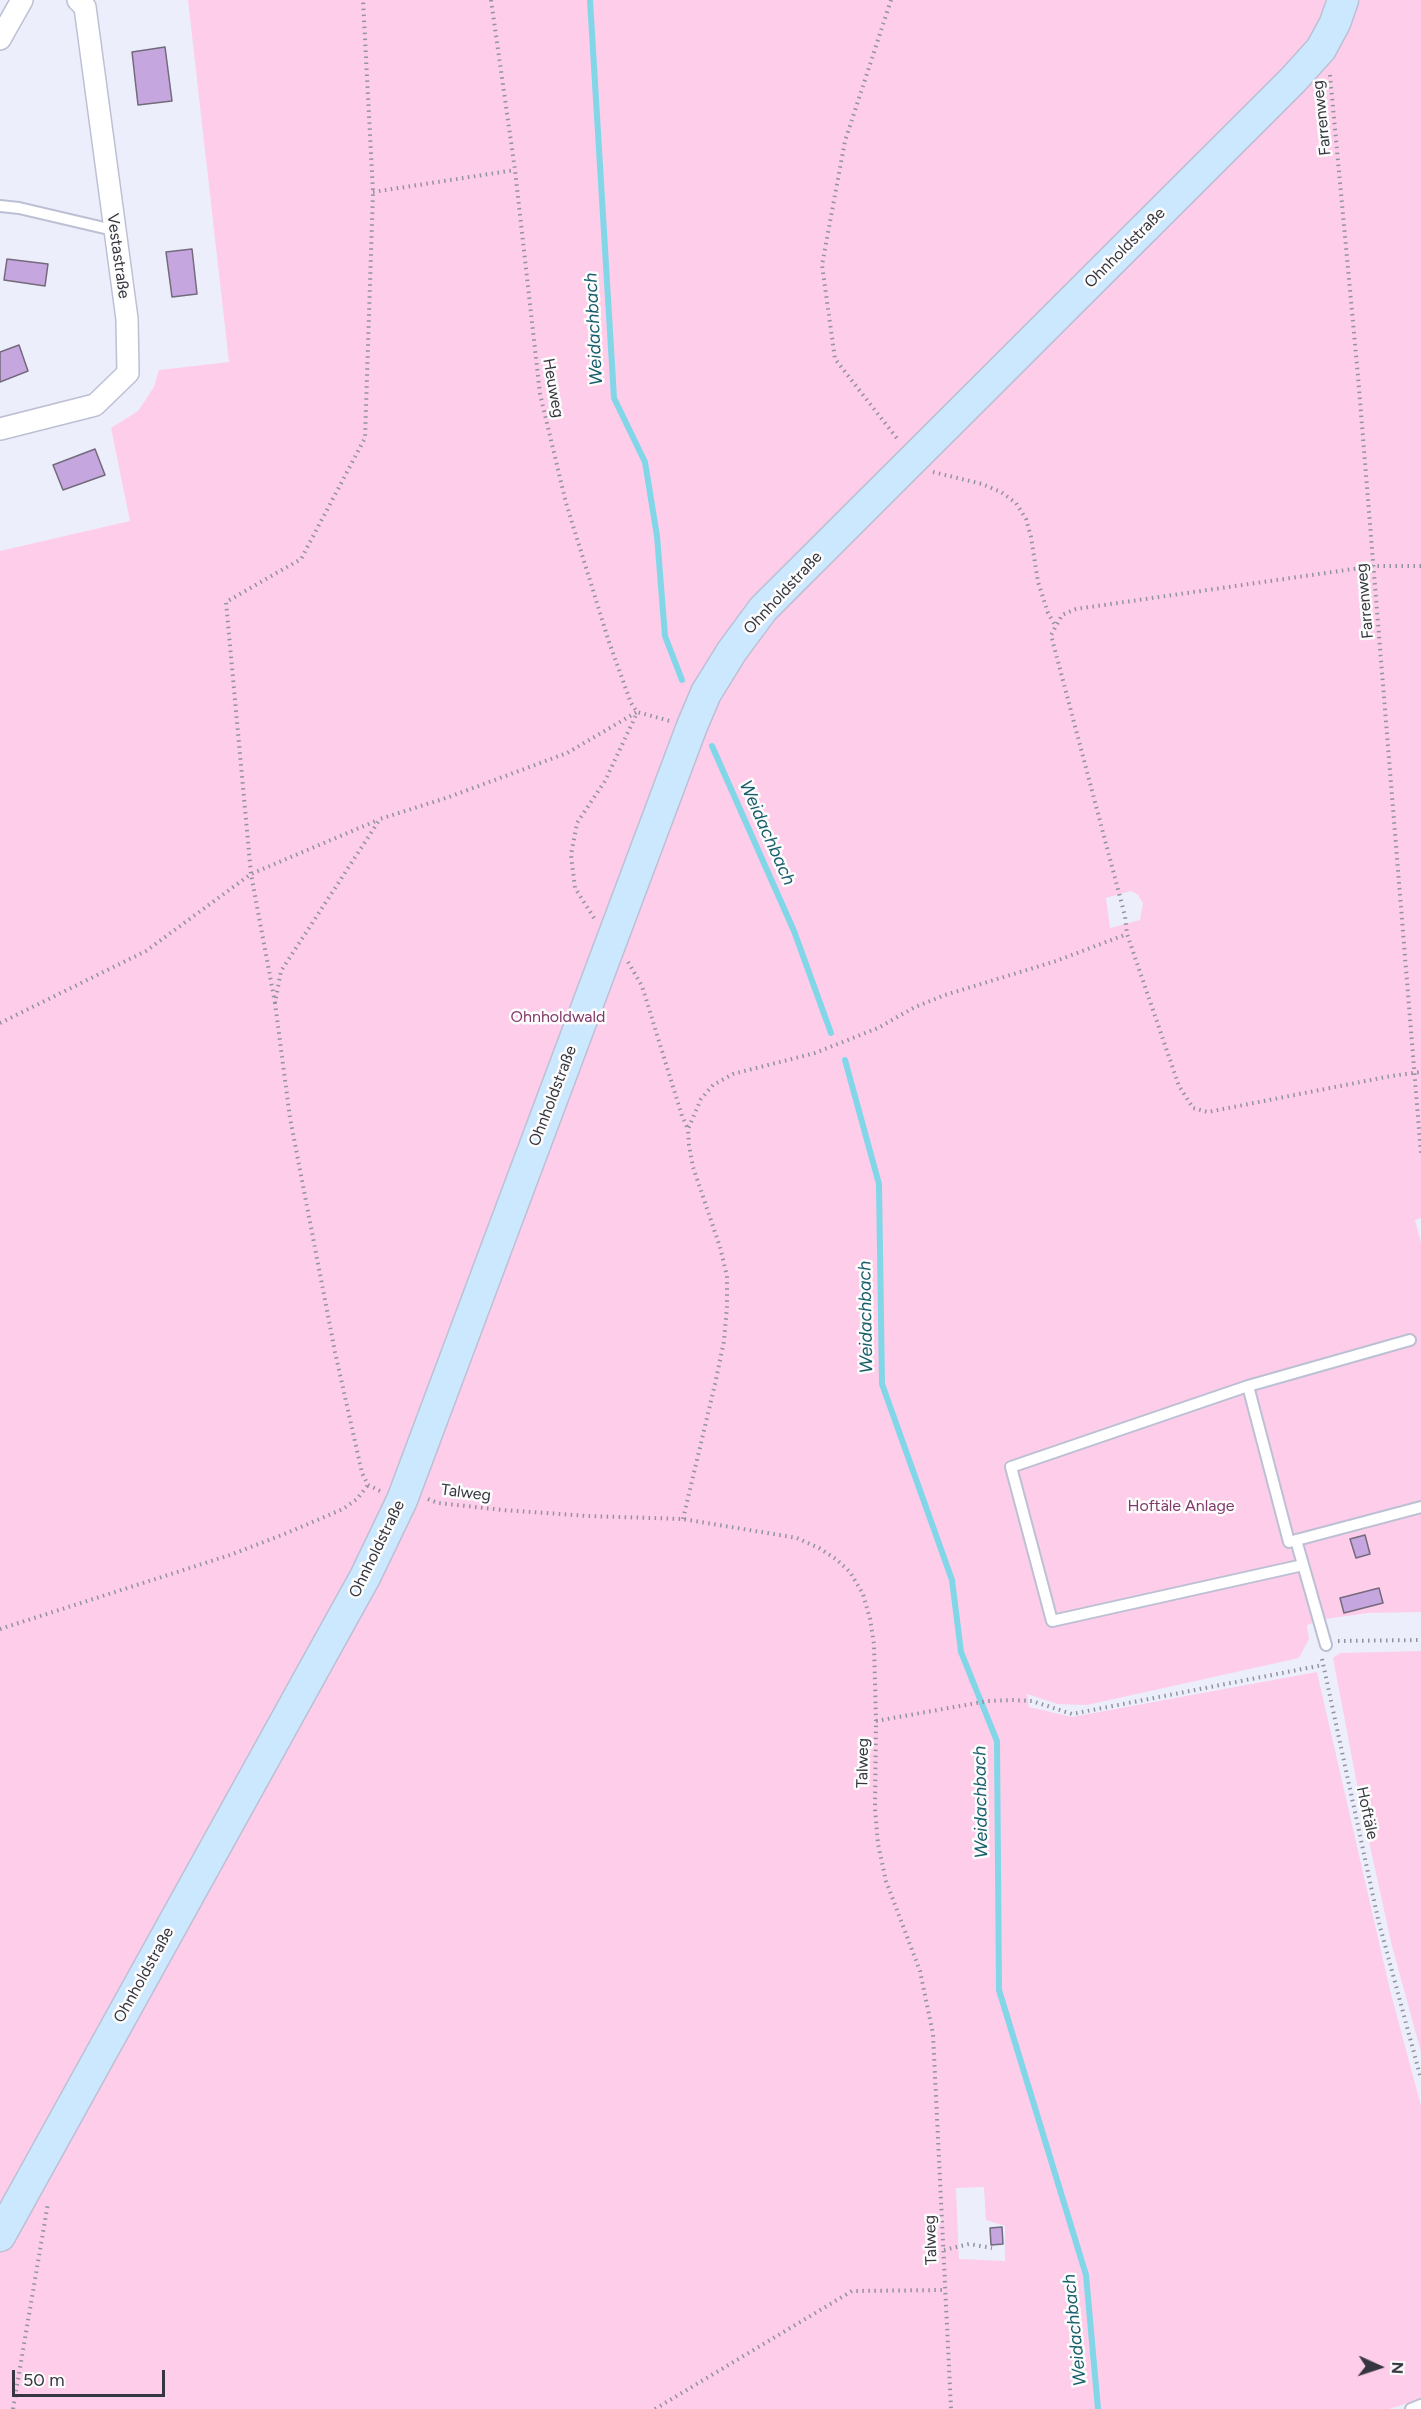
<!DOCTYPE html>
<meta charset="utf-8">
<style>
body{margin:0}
#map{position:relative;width:1421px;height:2409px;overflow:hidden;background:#eceefb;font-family:Figtree,sans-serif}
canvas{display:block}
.north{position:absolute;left:1349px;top:2337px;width:60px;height:60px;-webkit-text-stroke:4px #fcfcfc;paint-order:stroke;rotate:93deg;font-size:16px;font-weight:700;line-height:24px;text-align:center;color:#35363f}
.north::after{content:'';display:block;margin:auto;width:21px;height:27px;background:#35363f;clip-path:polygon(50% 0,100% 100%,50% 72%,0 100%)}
.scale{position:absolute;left:12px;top:2370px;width:153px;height:27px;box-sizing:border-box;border:3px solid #35363f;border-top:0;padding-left:8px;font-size:18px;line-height:21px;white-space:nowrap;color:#35363f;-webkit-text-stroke:4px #fcfcfc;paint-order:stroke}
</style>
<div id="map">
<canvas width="1421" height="2409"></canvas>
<div class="north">N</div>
<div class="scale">50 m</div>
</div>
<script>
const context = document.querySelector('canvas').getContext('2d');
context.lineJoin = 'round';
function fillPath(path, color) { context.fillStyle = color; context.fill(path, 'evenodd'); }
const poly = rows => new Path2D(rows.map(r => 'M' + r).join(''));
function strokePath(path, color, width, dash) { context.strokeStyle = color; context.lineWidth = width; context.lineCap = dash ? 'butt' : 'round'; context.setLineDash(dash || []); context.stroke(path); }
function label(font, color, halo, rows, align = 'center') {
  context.font = font + ' Figtree,sans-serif'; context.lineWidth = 5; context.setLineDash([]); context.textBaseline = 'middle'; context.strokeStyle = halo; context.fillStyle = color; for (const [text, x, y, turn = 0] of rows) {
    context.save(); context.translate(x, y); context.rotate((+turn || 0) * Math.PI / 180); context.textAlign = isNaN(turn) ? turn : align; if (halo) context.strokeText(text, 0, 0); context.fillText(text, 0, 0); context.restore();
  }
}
fillPath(poly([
 [188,0,1421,0,1421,1218,1415,1220,1421,1243,1421,1612,1367,1613,1326,1619,1307,1625,1309,1639,1299,1658,1087,1705,1058,1704,1027,1694,1029,1707,1072,1717,1317,1672,1390,1990,1421,2106,1421,2399,1389,2409,0,2409,0,551,130,521,111,428,138,411,154,387,159,370,229,362],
 [1131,891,1138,895,1143,903,1140,920,1110,928,1106,898],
 [984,2187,986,2220,1005,2226,1005,2261,959,2259,956,2188],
 [1421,1651,1421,2052,1392,1946,1361,1805,1333,1658,1340,1653]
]), '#fecdea');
strokePath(poly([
 [590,0,614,398,645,462,657,536,665,636,682,680],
 [712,746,794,931,831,1033],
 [845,1060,879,1184,882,1384,952,1580,961,1652,997,1741,999,1990,1086,2275,1098,2409]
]), '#81d6e8', 6);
const building = poly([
 [165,47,172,101,138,105,132,52,165,47],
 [192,249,197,294,172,297,166,252,192,249],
 [7,259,48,264,45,286,4,280,7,259],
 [19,345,28,371,0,382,0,352,19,345],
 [95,449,105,475,63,490,53,465,95,449],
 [1365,1535,1370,1554,1356,1558,1350,1539,1365,1535],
 [1379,1588,1383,1603,1344,1613,1340,1598,1379,1588],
 [1002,2227,1003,2244,991,2245,990,2228,1002,2227]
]);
fillPath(building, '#c6a6df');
strokePath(building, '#736a7b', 1.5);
const lane = poly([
 [0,206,19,208,113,230],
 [1248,1386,1289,1542,1421,1507],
 [1296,1540,1326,1645],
 [1303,1565,1052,1621,1011,1467,1248,1386,1410,1340],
 [1411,2409,1421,2405]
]);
const street = poly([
 [0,39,22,0],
 [0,429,95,405,128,373,127,319,85,7,78,0]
]);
const secondary = poly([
 [0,2236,365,1577,402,1500,692,726,706,693,732,651,763,609,1293,80,1321,49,1335,23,1343,0]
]);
strokePath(lane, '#bcc0d4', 14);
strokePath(street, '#bcc0d4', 24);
strokePath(secondary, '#bcc0d4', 33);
strokePath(poly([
 [491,0,515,170,540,394,566,503,609,642,631,703,637,712,670,721],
 [891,0,845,141,822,265,835,359,899,441],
 [1330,75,1358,376,1421,1154],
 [373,192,515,170],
 [933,472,982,484,1001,492,1016,503,1026,519,1031,537,1038,582,1048,613,1055,625],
 [1421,566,1374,566,1076,609,1062,615,1051,635,1125,916,1127,934,1179,1086,1193,1108,1208,1112,1391,1076,1421,1072],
 [594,918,575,888,571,855,577,823,605,781,637,713],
 [628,962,642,986,682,1116,688,1129],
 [275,1003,251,874,226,602,301,559,365,438,373,192,363,0],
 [0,1023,146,951,251,874,378,820],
 [380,1491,368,1485,362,1473,335,1352,290,1118,275,1003,281,971,380,819,449,797,567,753,637,712],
 [428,1499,438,1503,503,1510,588,1516,683,1519,797,1538,819,1548,836,1559,850,1572,863,1594,870,1619,874,1644,876,1721,875,1809,878,1844,886,1881,920,1971,933,2034,951,2409],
 [683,1519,715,1384,724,1341,727,1306,727,1276,720,1247,693,1167,689,1145,688,1129,701,1099,713,1085,733,1074,815,1053,878,1028,915,1007,945,995,1056,961,1127,934],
 [0,1629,230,1555,287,1533,343,1509,357,1499,368,1485],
 [1338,1641,1421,1640],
 [1322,1659,1378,1919,1421,2079],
 [876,1721,988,1701,1012,1700,1032,1701,1072,1714,1323,1665],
 [944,2250,969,2244,992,2248],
 [13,2409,48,2203],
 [655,2409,852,2291,945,2290]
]), '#91939e', 4, [1.5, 4.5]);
strokePath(lane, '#fff', 10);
strokePath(street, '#fff', 21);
strokePath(secondary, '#cce8fe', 30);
label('16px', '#35363f', '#fcfcfc', [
 ["Farrenweg",1322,118,-96],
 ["Ohnholdstraße",1125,248,-45],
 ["Vestastraße",118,256,82],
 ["Heuweg",553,388,80],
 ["Ohnholdstraße",783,593,-47],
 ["Farrenweg",1365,601,-95],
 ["Ohnholdstraße",553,1096,-69],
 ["Talweg",466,1493,7],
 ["Ohnholdstraße",377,1549,-64],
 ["Talweg",863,1763,-89],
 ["Hoftäle",1367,1813,78],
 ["Ohnholdstraße",144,1975,-61],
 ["Talweg",931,2240,-92]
]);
label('16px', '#823969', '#fcfcfc', [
 ["Ohnholdwald",558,1017],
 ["Hoftäle Anlage",1181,1506]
]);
label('italic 18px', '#165e6b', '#fcfcfc', [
 ["Weidachbach",594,329,-93],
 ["Weidachbach",767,833,66],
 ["Weidachbach",866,1317,-91],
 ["Weidachbach",981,1802,-91],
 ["Weidachbach",1075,2330,-96]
]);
</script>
